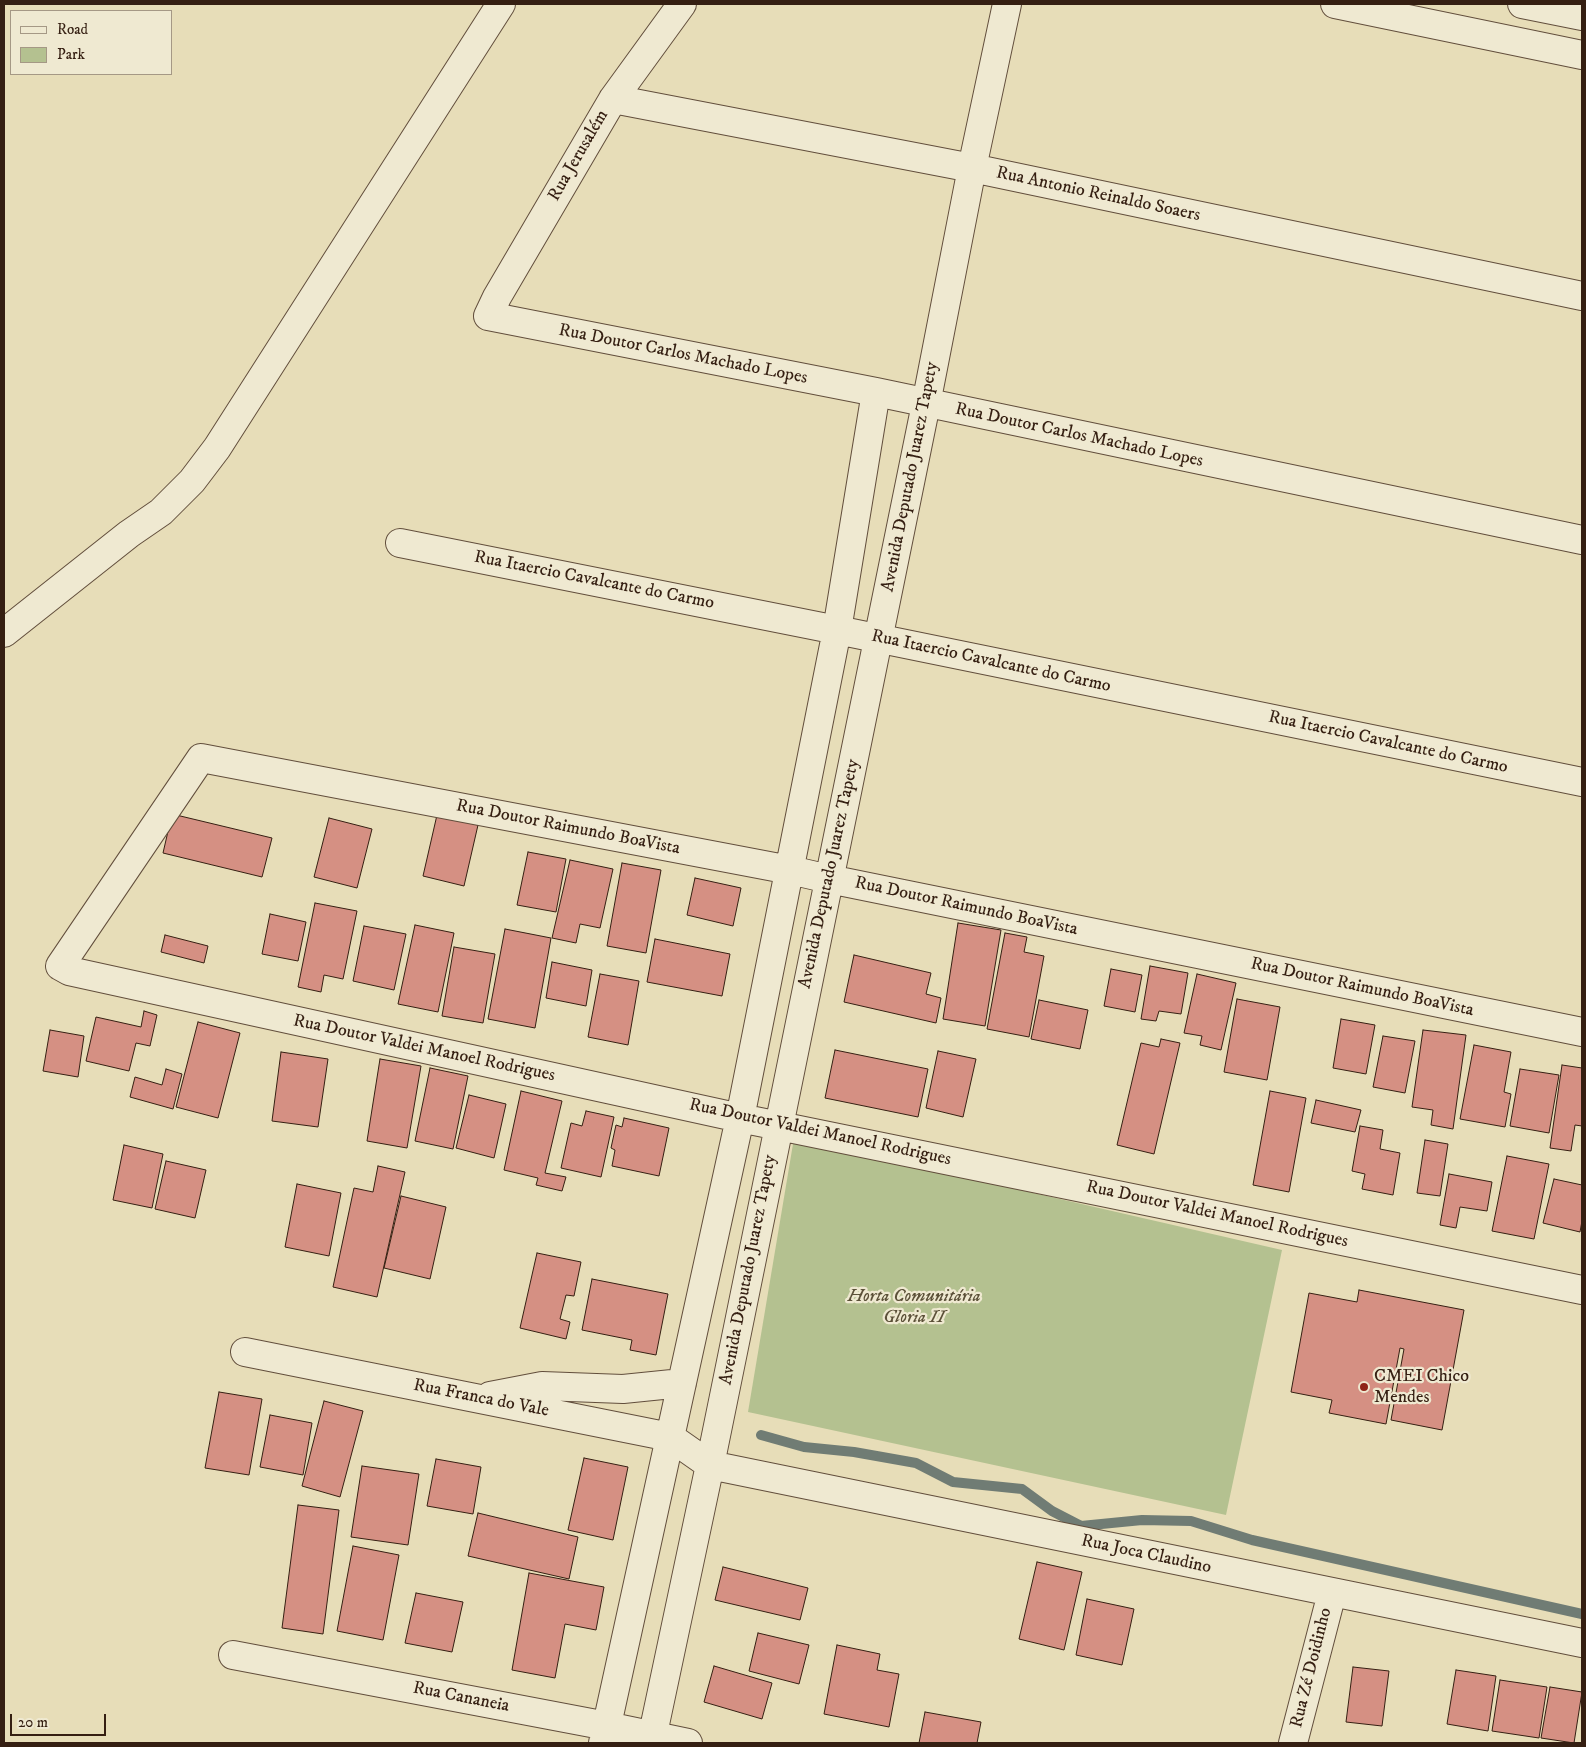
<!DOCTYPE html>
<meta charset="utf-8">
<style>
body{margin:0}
#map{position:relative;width:1586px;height:1747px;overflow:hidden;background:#e7ddb8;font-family:"IM FELL DW Pica",serif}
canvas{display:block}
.frame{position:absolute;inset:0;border:5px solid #351f12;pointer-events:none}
.legend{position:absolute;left:10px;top:10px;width:162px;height:65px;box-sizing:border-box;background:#efe9d1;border:1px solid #a59885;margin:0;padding:6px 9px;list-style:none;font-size:15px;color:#351f12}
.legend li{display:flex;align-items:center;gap:10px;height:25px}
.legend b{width:25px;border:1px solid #a59885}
.scale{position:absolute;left:10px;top:1714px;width:96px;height:22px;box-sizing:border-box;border:2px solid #351f12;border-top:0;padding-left:6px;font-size:15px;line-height:18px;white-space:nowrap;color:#351f12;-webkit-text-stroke:4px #efe9d1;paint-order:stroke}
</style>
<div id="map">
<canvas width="1586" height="1747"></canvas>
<div class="frame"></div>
<ul class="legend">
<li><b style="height:6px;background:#efe9d1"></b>Road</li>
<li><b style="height:14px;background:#b4c190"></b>Park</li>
</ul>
<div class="scale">20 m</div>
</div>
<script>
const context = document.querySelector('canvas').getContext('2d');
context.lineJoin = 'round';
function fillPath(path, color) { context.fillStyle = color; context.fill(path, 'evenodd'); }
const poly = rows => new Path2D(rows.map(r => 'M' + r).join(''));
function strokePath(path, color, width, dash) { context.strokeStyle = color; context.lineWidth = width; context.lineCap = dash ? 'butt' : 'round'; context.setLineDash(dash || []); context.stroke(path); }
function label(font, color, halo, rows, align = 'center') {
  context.font = font + ' "IM FELL DW Pica",serif'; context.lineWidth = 4.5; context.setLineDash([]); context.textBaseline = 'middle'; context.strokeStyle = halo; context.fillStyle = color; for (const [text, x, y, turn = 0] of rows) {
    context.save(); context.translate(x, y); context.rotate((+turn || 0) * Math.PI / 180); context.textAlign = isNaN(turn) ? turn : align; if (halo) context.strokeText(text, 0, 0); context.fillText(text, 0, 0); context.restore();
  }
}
fillPath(poly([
 [794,1138,1282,1250,1226,1515,748,1412]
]), '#b4c190');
strokePath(poly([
 [761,1435,804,1447,854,1452,916,1463,953,1482,1022,1489,1052,1511,1081,1526,1142,1520,1191,1521,1252,1540,1582,1614]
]), '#707c74', 10);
const building = poly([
 [172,814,272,838,262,877,163,853,172,814],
 [437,815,478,825,464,886,423,876,437,815],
 [329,818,372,829,357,888,314,877,329,818],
 [528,852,566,859,556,912,517,905,528,852],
 [570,860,613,869,600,928,580,924,576,943,552,938,570,860],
 [622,863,661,870,646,953,607,946,622,863],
 [695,878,741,888,733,926,687,915,695,878],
 [315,903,357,911,343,979,324,975,321,992,298,987,315,903],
 [270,914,306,922,298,961,262,954,270,914],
 [958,923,1001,930,985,1026,943,1019,958,923],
 [415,925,454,933,438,1012,398,1004,415,925],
 [364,926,406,934,394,990,353,981,364,926],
 [505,929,551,938,535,1028,488,1019,505,929],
 [1005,933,1027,937,1024,952,1044,956,1029,1037,987,1029,1005,933],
 [165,935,208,946,204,963,161,952,165,935],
 [655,939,730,954,722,996,647,982,655,939],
 [454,947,495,954,483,1023,442,1016,454,947],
 [854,955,931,973,926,994,941,998,936,1023,844,1002,854,955],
 [552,962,592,970,586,1006,546,998,552,962],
 [1150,966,1188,973,1181,1014,1159,1011,1156,1021,1141,1019,1150,966],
 [1111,969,1142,975,1135,1012,1104,1006,1111,969],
 [600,974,639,981,628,1045,588,1037,600,974],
 [1197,974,1236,983,1221,1050,1200,1045,1202,1036,1184,1033,1197,974],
 [1237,999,1280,1007,1267,1080,1224,1072,1237,999],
 [1039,1000,1088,1010,1080,1049,1031,1039,1039,1000],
 [144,1011,157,1015,150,1046,136,1043,129,1071,86,1061,96,1017,141,1027,144,1011],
 [1341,1019,1375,1025,1366,1074,1333,1068,1341,1019],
 [198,1022,240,1033,218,1118,176,1107,198,1022],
 [50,1030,84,1036,78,1077,43,1071,50,1030],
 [1423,1030,1466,1035,1453,1129,1431,1125,1433,1110,1412,1107,1423,1030],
 [1383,1036,1415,1041,1405,1093,1373,1087,1383,1036],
 [1161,1039,1180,1043,1154,1154,1117,1145,1141,1043,1159,1047,1161,1039],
 [1474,1045,1511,1052,1504,1092,1511,1094,1505,1127,1460,1119,1474,1045],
 [835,1050,928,1069,918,1117,825,1098,835,1050],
 [938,1051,976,1059,963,1117,926,1108,938,1051],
 [281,1052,328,1059,318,1127,272,1121,281,1052],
 [380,1059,421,1066,407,1148,367,1141,380,1059],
 [1562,1065,1582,1068,1582,1126,1575,1125,1571,1151,1550,1148,1562,1065],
 [430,1068,468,1076,453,1149,415,1141,430,1068],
 [166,1069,182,1074,173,1109,130,1097,135,1077,162,1085,166,1069],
 [1520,1069,1559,1075,1549,1133,1510,1126,1520,1069],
 [521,1091,562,1101,545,1173,566,1177,562,1191,536,1185,538,1178,504,1170,521,1091],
 [1270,1091,1306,1098,1289,1192,1253,1185,1270,1091],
 [469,1095,506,1104,494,1158,456,1148,469,1095],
 [1316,1100,1361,1110,1355,1132,1311,1123,1316,1100],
 [586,1111,614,1117,601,1177,561,1168,571,1123,582,1126,586,1111],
 [624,1118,669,1128,659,1176,612,1166,615,1150,611,1148,616,1125,622,1127,624,1118],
 [1360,1126,1383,1130,1380,1149,1400,1153,1393,1195,1362,1189,1365,1174,1352,1171,1360,1126],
 [1425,1140,1448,1144,1440,1196,1417,1193,1425,1140],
 [124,1145,163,1154,152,1208,113,1200,124,1145],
 [1507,1156,1549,1164,1534,1239,1492,1231,1507,1156],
 [166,1161,206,1170,195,1218,155,1209,166,1161],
 [378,1166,405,1172,377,1297,333,1287,354,1188,373,1192,378,1166],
 [1449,1174,1492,1182,1487,1211,1460,1207,1456,1228,1440,1225,1449,1174],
 [1554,1179,1582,1185,1582,1221,1580,1232,1543,1223,1554,1179],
 [297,1184,341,1193,329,1256,285,1247,297,1184],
 [401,1196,446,1207,430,1279,384,1268,401,1196],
 [537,1253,581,1262,574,1296,566,1295,560,1319,570,1322,566,1339,520,1328,537,1253],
 [592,1279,668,1294,656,1355,630,1350,632,1340,582,1330,592,1279],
 [1359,1290,1464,1310,1442,1430,1391,1420,1404,1349,1400,1348,1386,1424,1329,1413,1332,1400,1291,1392,1309,1293,1357,1302,1359,1290],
 [219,1392,262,1399,249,1475,205,1468,219,1392],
 [324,1401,363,1411,340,1497,302,1486,324,1401],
 [270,1415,312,1423,303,1475,260,1467,270,1415],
 [584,1458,628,1467,613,1540,568,1530,584,1458],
 [436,1459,481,1467,473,1514,427,1506,436,1459],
 [362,1466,419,1474,408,1545,351,1537,362,1466],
 [298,1505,339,1510,323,1634,282,1628,298,1505],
 [478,1513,578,1537,569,1579,468,1556,478,1513],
 [353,1546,399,1555,383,1640,337,1631,353,1546],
 [1037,1562,1082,1572,1064,1650,1019,1639,1037,1562],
 [723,1567,808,1588,800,1620,715,1600,723,1567],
 [529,1573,604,1587,596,1630,565,1624,555,1678,512,1670,529,1573],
 [416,1593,463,1602,452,1652,405,1643,416,1593],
 [1087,1599,1134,1609,1122,1665,1076,1655,1087,1599],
 [758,1633,809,1645,799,1684,749,1671,758,1633],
 [837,1645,880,1654,877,1670,899,1674,889,1727,824,1714,837,1645],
 [714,1666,772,1683,762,1719,704,1702,714,1666],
 [1353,1667,1389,1671,1382,1726,1346,1722,1353,1667],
 [1456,1670,1496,1676,1488,1731,1447,1724,1456,1670],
 [1500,1680,1547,1687,1539,1738,1492,1731,1500,1680],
 [1550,1687,1582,1692,1574,1743,1541,1738,1550,1687],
 [925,1712,981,1722,977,1743,919,1743,925,1712]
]);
fillPath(building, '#d59083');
strokePath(building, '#351f12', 1);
const minor = poly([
 [682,4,613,99,497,297,488,316,876,392,1582,540],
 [1335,4,1582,55],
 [1522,4,1582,16],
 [613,99,972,168,1582,296],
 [400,543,837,630,1582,782],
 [4,633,129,534,161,512,192,481,217,448,501,4],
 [1582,1032,829,879,790,870,201,758,60,966,69,971,740,1118,1582,1290],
 [245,1352,670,1437,710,1465,1582,1643],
 [490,1396,542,1386,623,1389,682,1383],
 [233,1655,607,1726,688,1743],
 [603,1743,740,1118,837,630,876,392],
 [651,1743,710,1465,926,404,972,168,1007,4],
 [1293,1743,1332,1593]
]);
strokePath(minor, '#624e3c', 30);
strokePath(minor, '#efe9d1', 28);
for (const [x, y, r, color] of [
 [1364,1387,5,"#8f2418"]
]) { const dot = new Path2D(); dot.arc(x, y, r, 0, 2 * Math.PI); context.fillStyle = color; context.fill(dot); strokePath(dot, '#efe9d1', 2); }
label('18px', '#351f12', '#efe9d1', [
 ["Rua Jerusalém",579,156,-60],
 ["Rua Antonio Reinaldo Soaers",1098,195,12],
 ["Rua Doutor Carlos Machado Lopes",683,355,11],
 ["Rua Doutor Carlos Machado Lopes",1079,436,12],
 ["Avenida Deputado Juarez Tapety",911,477,-79],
 ["Rua Itaercio Cavalcante do Carmo",594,581,11],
 ["Rua Itaercio Cavalcante do Carmo",991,662,12],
 ["Rua Itaercio Cavalcante do Carmo",1388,743,12],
 ["Rua Doutor Raimundo BoaVista",568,828,11],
 ["Avenida Deputado Juarez Tapety",830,874,-78],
 ["Rua Doutor Raimundo BoaVista",966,907,12],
 ["Rua Doutor Raimundo BoaVista",1362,988,12],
 ["Rua Doutor Valdei Manoel Rodrigues",424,1049,12],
 ["Rua Doutor Valdei Manoel Rodrigues",820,1133,12],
 ["Rua Doutor Valdei Manoel Rodrigues",1217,1215,12],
 ["Avenida Deputado Juarez Tapety",749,1270,-79],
 ["Rua Franca do Vale",481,1399,11],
 ["Rua Joca Claudino",1146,1555,12],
 ["Rua Zé Doidinho",1312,1668,-76],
 ["Rua Cananeia",461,1698,11]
]);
label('italic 18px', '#5b5038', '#efe9d1', [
 ["Horta Comunitária",914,1297],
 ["Gloria II",914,1318]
]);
label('18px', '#351f12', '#efe9d1', [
 ["CMEI Chico",1374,1377],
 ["Mendes",1374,1398]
], 'left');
</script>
